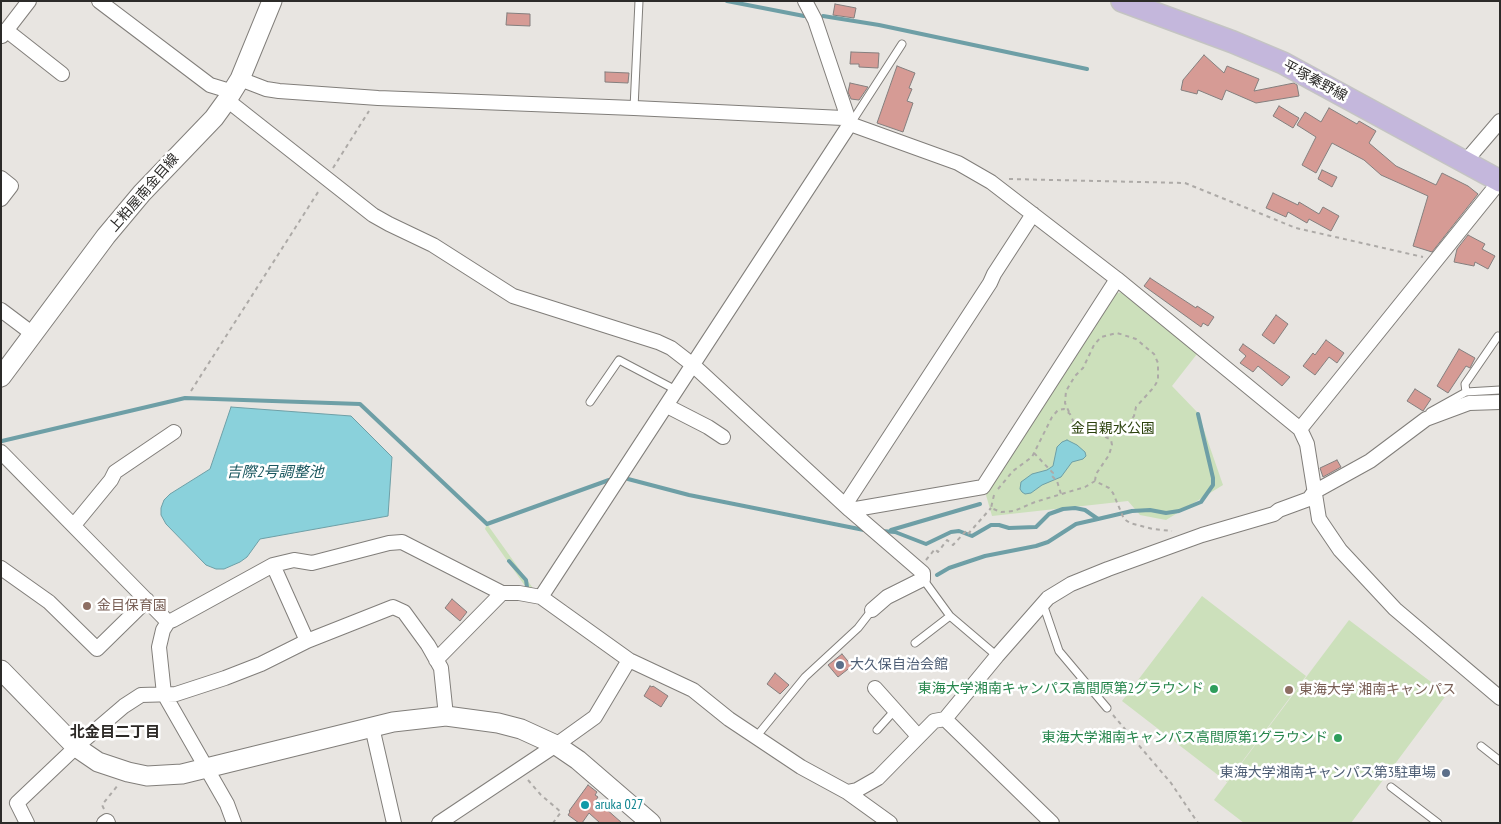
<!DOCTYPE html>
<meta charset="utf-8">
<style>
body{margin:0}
#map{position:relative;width:1501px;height:824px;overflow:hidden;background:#e8e5e1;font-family:"PT Sans Narrow",sans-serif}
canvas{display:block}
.frame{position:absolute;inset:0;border:2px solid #2c2b29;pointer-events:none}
</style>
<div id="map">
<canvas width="1501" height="824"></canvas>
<div class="frame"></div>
</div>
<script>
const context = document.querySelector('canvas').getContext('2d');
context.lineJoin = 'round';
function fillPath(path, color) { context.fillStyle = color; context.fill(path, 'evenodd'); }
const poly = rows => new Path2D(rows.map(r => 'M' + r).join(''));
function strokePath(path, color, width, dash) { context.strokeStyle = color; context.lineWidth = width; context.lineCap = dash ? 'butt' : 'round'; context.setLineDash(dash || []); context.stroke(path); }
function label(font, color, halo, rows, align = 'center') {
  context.font = font + ' "PT Sans Narrow","Noto Sans JP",sans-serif'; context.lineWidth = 5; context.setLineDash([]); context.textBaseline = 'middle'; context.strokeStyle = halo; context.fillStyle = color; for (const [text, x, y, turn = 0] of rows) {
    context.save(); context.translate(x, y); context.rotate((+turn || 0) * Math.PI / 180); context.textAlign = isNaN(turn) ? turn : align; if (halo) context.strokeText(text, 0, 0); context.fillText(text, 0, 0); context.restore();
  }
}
fillPath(poly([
 [1123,292,1197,354,1172,386,1198,413,1223,485,1166,520,1140,515,1128,501,992,516,986,495,1111,294],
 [487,524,540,598,532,596,485,529],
 [1202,596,1306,676,1227,782,1122,701],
 [1349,620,1447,694,1351,823,1244,823,1214,800]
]), '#cce0bb');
const water = poly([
 [231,407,351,416,392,457,388,516,260,539,247,557,240,562,224,569,216,569,206,565,166,524,161,515,161,508,164,500,170,494,210,469,231,407],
 [1067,440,1077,445,1085,452,1086,456,1083,459,1072,462,1061,477,1042,485,1031,493,1025,494,1022,492,1020,489,1021,482,1032,474,1047,470,1053,466,1057,447,1062,442,1067,440]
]);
fillPath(water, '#8ad1db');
strokePath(water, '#6e9fa6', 1);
strokePath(poly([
 [727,1,804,16],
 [823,16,879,25,1087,69],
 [2,441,185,398,360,404,487,524,609,480],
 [628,479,689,495,869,531],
 [891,530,980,504],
 [881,531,895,532,926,544,951,532,959,531,972,536,991,525,999,525,1009,528,1036,527,1049,514,1063,509,1075,508,1085,510,1098,519,1132,511,1150,510,1166,513,1179,511,1201,502,1213,485,1213,478,1198,414],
 [509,561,526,580,527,587],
 [937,575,949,568,985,556,1036,546,1048,542,1076,524,1098,519]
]), '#6e9fa6', 4);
const building = poly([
 [835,4,856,8,854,18,833,15,835,4],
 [507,13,530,14,530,26,506,25,507,13],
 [851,52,879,53,878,68,859,67,859,64,850,64,851,52],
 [1204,55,1224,73,1227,66,1259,79,1254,91,1294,83,1297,85,1299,96,1256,103,1226,90,1222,100,1198,90,1197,94,1181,90,1183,80,1204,55],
 [897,66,915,73,909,88,912,89,907,101,913,103,903,132,877,123,897,66],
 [605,72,629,73,628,83,605,82,605,72],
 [850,83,868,87,859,100,851,99,848,92,850,83],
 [1279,106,1299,118,1293,128,1273,116,1279,106],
 [1329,108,1357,124,1359,121,1376,131,1369,143,1396,166,1436,185,1442,173,1468,186,1478,194,1432,252,1413,246,1428,196,1381,175,1364,160,1332,143,1316,173,1302,165,1316,137,1297,125,1305,112,1321,122,1329,108],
 [1322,170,1337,177,1332,187,1318,179,1322,170],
 [1273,193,1298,205,1299,202,1319,214,1323,207,1339,216,1331,231,1309,219,1307,223,1288,212,1286,217,1266,208,1273,193],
 [1468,235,1485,244,1482,249,1495,256,1488,269,1475,262,1474,266,1454,262,1457,249,1468,235],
 [1150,278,1196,308,1197,306,1214,317,1208,326,1203,323,1201,327,1144,286,1150,278],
 [1276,315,1288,324,1274,344,1262,335,1276,315],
 [1326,340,1344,353,1337,363,1329,357,1315,375,1303,366,1313,353,1315,355,1326,340],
 [1243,344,1290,377,1282,386,1258,366,1253,372,1240,363,1246,356,1239,350,1243,344],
 [1459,349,1475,358,1470,368,1466,366,1448,393,1437,386,1459,349],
 [1415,389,1431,399,1423,411,1407,401,1415,389],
 [1337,460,1341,467,1323,477,1320,468,1337,460],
 [452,599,467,612,460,621,445,608,452,599],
 [842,654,852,666,838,677,828,665,842,654],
 [775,673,789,685,780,694,767,684,775,673],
 [650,686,652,687,653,686,668,696,661,707,644,696,650,686],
 [588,785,597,792,595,795,598,797,596,800,622,823,600,823,589,813,582,823,579,823,568,815,570,812,569,811,588,785]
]);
fillPath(building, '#d69b95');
strokePath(building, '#847f7e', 1);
const lane = poly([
 [634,108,639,1],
 [851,123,902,44],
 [1466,392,1465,384,1498,336],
 [590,402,619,360,676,390],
 [1430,412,1466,392,1500,390],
 [923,579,950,616,997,656],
 [1043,604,1059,651,1107,708],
 [915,643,950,616],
 [877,730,895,710],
 [756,737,805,677,858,628,872,610],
 [1481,746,1500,761],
 [1391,787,1438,823]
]);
const street = poly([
 [99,1,210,85,233,92],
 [805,1,815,20,850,124],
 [6,30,62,74],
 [2,36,29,1],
 [240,79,266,89,279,91,378,98,634,108,843,118,850,124,958,163,991,182,1117,279,1300,429,1307,444,1319,519,1340,550,1395,609,1500,698],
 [227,100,373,215,389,224,433,245,513,296,658,342,671,348,693,365,850,510,923,573,923,579,887,597,872,610],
 [1464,163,1500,121],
 [1,178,11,186,1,199],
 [1,310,33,334],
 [667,406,708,427,723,437],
 [1300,429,1500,181],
 [1,452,168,622],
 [845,505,990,283,994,274,1033,214],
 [850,510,983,487,1117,279],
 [74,525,111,480,115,472,174,432],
 [273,565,307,641],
 [1,568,49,602,97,649,147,600],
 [541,597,850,124],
 [436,660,502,593],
 [875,688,918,736],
 [945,719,1052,823],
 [372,727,394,823],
 [847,792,890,823],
 [27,823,17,803,76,747,124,706,141,695,176,694,225,678,261,664,307,641,393,607,404,612,428,645,441,668,446,716],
 [104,823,107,821,108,823],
 [234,823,227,804,164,694,159,647,163,630,168,622,173,620,273,565,294,560,312,563,389,543,402,542,502,593,519,593,541,597,629,660,693,690,729,719,801,767,847,792,857,790,878,778,934,721,945,719,997,656,1048,598,1071,584,1108,569,1202,535,1274,514,1279,510,1309,499,1314,492,1370,461,1426,419,1469,403,1500,402],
 [439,823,556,745,595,717,629,660]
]);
const secondary = poly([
 [1,377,106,236,142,193,214,118,227,100,240,79,272,1],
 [1,670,76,747,98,762,128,772,147,776,182,774,393,722,446,716,498,723,521,729,556,745,578,760,651,823]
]);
const primary = poly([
 [1122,1,1233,42,1283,63,1500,181]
]);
strokePath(lane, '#817e7a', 9);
strokePath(street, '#817e7a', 16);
strokePath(secondary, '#817e7a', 21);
strokePath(primary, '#c4c4c3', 24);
strokePath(poly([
 [333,168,369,111],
 [1009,179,1185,183,1296,228,1423,257],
 [191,391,320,189],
 [1069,412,1065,403,1066,391,1075,376,1083,368,1094,345,1101,337,1117,333,1136,339,1154,354,1158,363,1158,380,1154,387,1136,407,1134,416,1122,431,1111,436,1104,435],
 [1034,453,1053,473,1051,475,1057,481,1061,494],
 [998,489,1013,471,1032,457,1052,417,1058,410,1064,409,1070,414,1075,425,1083,431,1102,435,1111,440,1112,445,1109,455,1096,474,1095,481],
 [994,495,991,508,1001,512,1014,511,1035,502,1085,487,1095,481,1109,488,1113,493,1124,519,1130,523,1153,529,1172,531],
 [926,560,935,549,938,552,947,540,953,545,966,531,968,534,991,508],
 [1113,715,1171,783,1198,823],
 [528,780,541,795,561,812,553,823],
 [104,809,102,805,118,785]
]), '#adaaa7', 2, [4, 4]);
strokePath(lane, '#fff', 7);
strokePath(street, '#fff', 14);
strokePath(secondary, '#fff', 19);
strokePath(primary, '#c4b7dc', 21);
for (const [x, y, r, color] of [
 [87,606,5,"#8d6e63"],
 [840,665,5,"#5c6f8a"],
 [1214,689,5,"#2e9e5b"],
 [1289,690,5,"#8d6e63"],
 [1338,738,5,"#2e9e5b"],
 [1446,773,5,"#5c6f8a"],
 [585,805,5,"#0f9aa8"]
]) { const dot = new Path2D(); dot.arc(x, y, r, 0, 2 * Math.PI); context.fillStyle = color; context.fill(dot); strokePath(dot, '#fff', 2); }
label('14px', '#2c2b29', '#fff', [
 ["平塚秦野線",1315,81,28],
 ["上粕屋南金目線",144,193,-49]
]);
label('14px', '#2b410d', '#fff', [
 ["金目親水公園",1113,429]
]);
label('14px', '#785e54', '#fff', [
 ["金目保育園",97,606],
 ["東海大学 湘南キャンパス",1299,690]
], 'left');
label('14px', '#4e5e75', '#fff', [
 ["大久保自治会館",850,665],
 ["東海大学湘南キャンパス第3駐車場",1436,773,"right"]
], 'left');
label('14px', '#27864d', '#fff', [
 ["東海大学湘南キャンパス高間原第2グラウンド",1204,689],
 ["東海大学湘南キャンパス高間原第1グラウンド",1328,738]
], 'right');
label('14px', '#0d838f', '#fff', [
 ["aruka 027",595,805]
], 'left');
label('italic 15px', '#1b575f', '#fff', [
 ["吉際2号調整池",275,473]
]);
label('bold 15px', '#2d2a27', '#fff', [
 ["北金目二丁目",115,733]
]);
</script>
